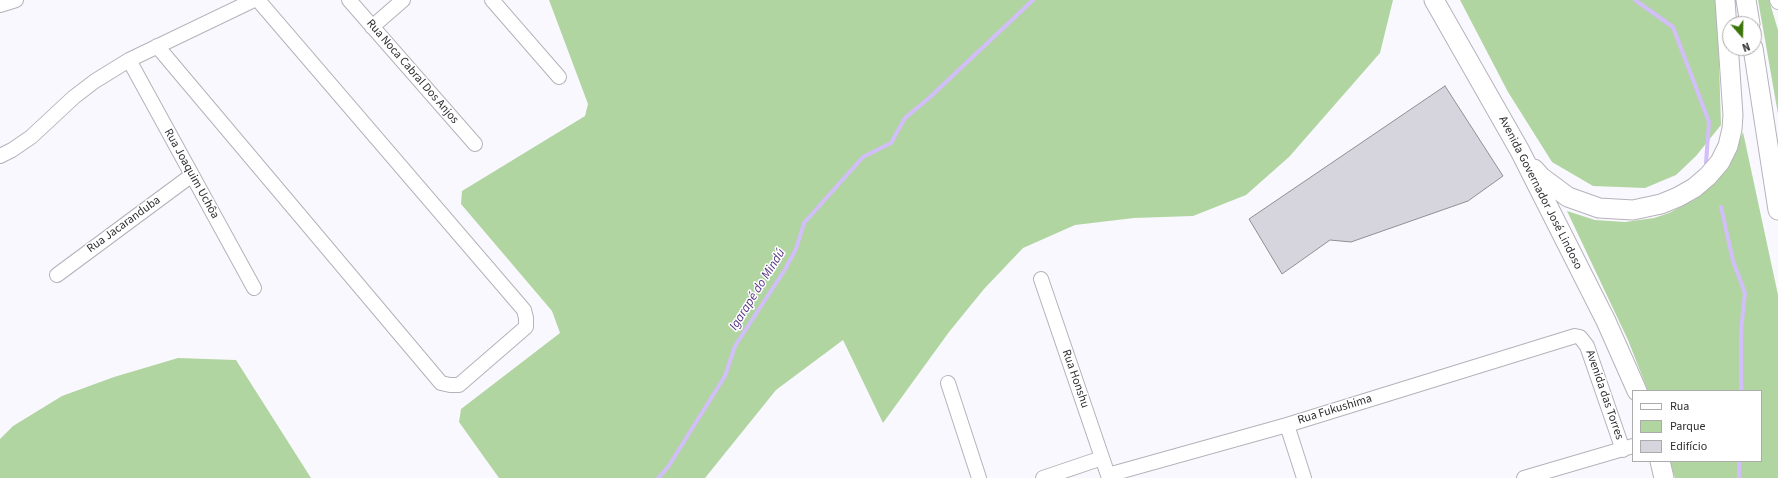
<!DOCTYPE html>
<meta charset="utf-8">
<style>
body{margin:0}
#map{position:relative;width:1778px;height:478px;overflow:hidden;background:#faf8ff;font-family:"Source Sans 3",sans-serif}
canvas{display:block}
.legend{position:absolute;left:1632px;top:390px;width:130px;height:72px;box-sizing:border-box;background:#fff;border:1px solid #ababac;margin:0;padding:5px 7px;list-style:none;font-size:12px;color:#2e2d30}
.legend li{display:flex;align-items:center;gap:8px;height:20px}
.legend b{width:20px;border:1px solid #ababac}
.north{position:absolute;left:1722px;top:16px;width:40px;height:40px;box-sizing:border-box;background:#fff;border:1px solid #ababac;border-radius:50%;rotate:160deg;font-size:11px;font-weight:700;line-height:16px;text-align:center;color:#2e2d30}
.north::after{content:'';display:block;margin:auto;width:14px;height:18px;background:#3b7509;clip-path:polygon(50% 0,100% 100%,50% 72%,0 100%)}
</style>
<div id="map">
<canvas width="1778" height="478"></canvas>
<ul class="legend">
<li><b style="height:5px;background:#fff"></b>Rua</li>
<li><b style="height:11px;background:#b1d5a0"></b>Parque</li>
<li><b style="height:11px;background:#d6d4dc"></b>Edifício</li>
</ul>
<div class="north">N</div>
</div>
<script>
const context = document.querySelector('canvas').getContext('2d');
context.lineJoin = 'round';
function fillPath(path, color) { context.fillStyle = color; context.fill(path, 'evenodd'); }
const poly = rows => new Path2D(rows.map(r => 'M' + r).join(''));
function strokePath(path, color, width, dash) { context.strokeStyle = color; context.lineWidth = width; context.lineCap = dash ? 'butt' : 'round'; context.setLineDash(dash || []); context.stroke(path); }
function label(font, color, halo, rows, align = 'center') {
  context.font = font + ' "Source Sans 3",sans-serif'; context.lineWidth = 3; context.setLineDash([]); context.textBaseline = 'middle'; context.strokeStyle = halo; context.fillStyle = color; for (const [text, x, y, turn = 0] of rows) {
    context.save(); context.translate(x, y); context.rotate((+turn || 0) * Math.PI / 180); context.textAlign = isNaN(turn) ? turn : align; if (halo) context.strokeText(text, 0, 0); context.fillText(text, 0, 0); context.restore();
  }
}
fillPath(poly([
 [549,0,1393,0,1380,53,1289,157,1246,195,1193,216,1134,218,1075,225,1023,248,984,289,949,332,883,423,843,340,776,390,705,478,499,478,459,422,461,409,560,333,552,311,461,204,462,191,585,116,588,104],
 [1460,0,1717,0,1721,125,1696,156,1676,175,1645,188,1593,186,1552,162,1508,92],
 [1758,0,1769,0,1778,30,1778,114],
 [1743,132,1778,295,1778,478,1675,478,1670,461,1761,461,1761,391,1648,391,1628,340,1567,211,1595,220,1625,222,1654,218,1669,213,1694,200,1705,191,1732,158],
 [178,358,236,360,311,478,0,478,0,439,13,426,62,396,114,377]
]), '#b1d5a0');
strokePath(poly([
 [1635,0,1673,27,1709,122,1706,163],
 [1721,207,1733,261,1745,293,1741,331,1741,391],
 [658,478,668,467,725,376,735,346,784,271,796,249,804,223,863,157,891,143,905,118,929,98,1033,0],
 [1739,478,1739,461]
]), '#d2bef8', 4);
const building = poly([
 [1445,86,1503,176,1468,201,1351,242,1330,240,1282,274,1249,219,1445,86]
]);
fillPath(building, '#d6d4dc');
strokePath(building, '#908e95', 1);
const street = poly([
 [349,0,475,144],
 [492,0,559,77],
 [1777,0,1778,2],
 [0,5,16,0],
 [372,27,403,0],
 [157,46,441,383,450,385,459,385,526,327,526,318,524,310,258,0],
 [129,60,254,288],
 [0,156,12,150,31,137,74,97,95,81,129,60,254,0],
 [57,275,192,175],
 [1041,279,1109,478],
 [948,383,979,478],
 [1287,425,1304,478],
 [1108,475,1287,425,1575,336,1580,337,1587,346,1623,450],
 [1043,478,1102,458],
 [1524,478,1633,446]
]);
const secondary = poly([
 [1434,0,1520,151,1606,321,1637,391],
 [1746,0,1750,24],
 [1753,48,1778,210],
 [1534,169,1541,177,1568,197,1599,208,1633,210,1661,204,1678,197,1694,188,1708,176,1720,162,1728,146,1732,129,1733,115,1725,0],
 [1660,461,1664,478]
]);
strokePath(street, '#b5b2ba', 16);
strokePath(secondary, '#b5b2ba', 21);
strokePath(street, '#fff', 14);
strokePath(secondary, '#fff', 19);
label('12px', '#2e2d30', '#fff', [
 ["Rua Noca Cabral Dos Anjos",412,72,49],
 ["Rua Joaquim Uchôa",191,174,61],
 ["Avenida Governador José Lindoso",1540,193,63],
 ["Rua Jacaranduba",124,225,-36],
 ["Rua Honshu",1075,379,71],
 ["Avenida das Torres",1604,395,71],
 ["Rua Fukushima",1335,410,-17]
]);
label('italic 13px', '#583487', '#fff', [
 ["Igarapé do Mindú",758,290,-58]
]);
</script>
